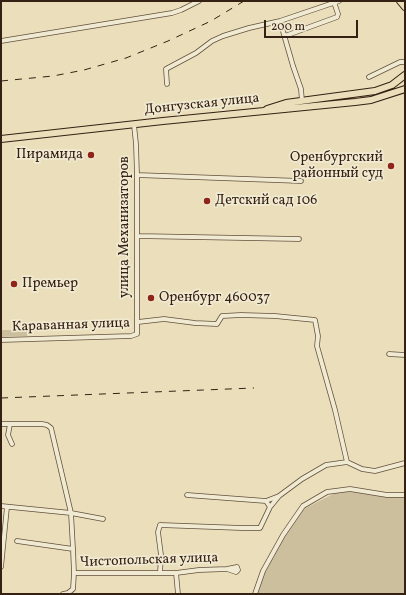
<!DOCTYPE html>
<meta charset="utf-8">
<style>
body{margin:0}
#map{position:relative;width:406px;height:595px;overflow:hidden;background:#eadfba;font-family:Vollkorn,serif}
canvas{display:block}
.frame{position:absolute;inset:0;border:2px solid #352014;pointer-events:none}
.scale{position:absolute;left:264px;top:20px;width:94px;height:18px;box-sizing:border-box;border:2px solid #352014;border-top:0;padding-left:5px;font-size:12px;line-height:14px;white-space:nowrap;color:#352014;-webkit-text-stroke:3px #f1ead2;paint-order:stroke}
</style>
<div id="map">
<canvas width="406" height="595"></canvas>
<div class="frame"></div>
<div class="scale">200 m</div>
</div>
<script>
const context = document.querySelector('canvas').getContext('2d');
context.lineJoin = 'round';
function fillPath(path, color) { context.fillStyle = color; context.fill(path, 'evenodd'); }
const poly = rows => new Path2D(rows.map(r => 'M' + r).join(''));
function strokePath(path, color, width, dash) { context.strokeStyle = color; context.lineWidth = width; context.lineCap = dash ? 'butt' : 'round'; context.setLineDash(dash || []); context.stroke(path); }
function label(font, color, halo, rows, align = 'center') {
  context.font = font + ' Vollkorn,serif'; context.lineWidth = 3.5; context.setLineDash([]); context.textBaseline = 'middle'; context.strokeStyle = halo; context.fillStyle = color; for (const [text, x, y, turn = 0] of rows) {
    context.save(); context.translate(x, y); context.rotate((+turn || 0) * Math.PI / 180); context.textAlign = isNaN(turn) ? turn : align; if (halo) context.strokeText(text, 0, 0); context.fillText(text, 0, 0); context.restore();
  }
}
fillPath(poly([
 [1,330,29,330,27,336,1,337],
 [341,490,405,498,405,594,257,594,263,571,300,511]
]), '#cbbf9e');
const minor = poly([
 [280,21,293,66,301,89,302,101],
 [285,36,337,17,338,14,334,2],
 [1,41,172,13,181,10,199,1],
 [369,77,400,62,405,62],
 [167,84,166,69,196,53,212,41,223,36,249,28,280,21,339,1],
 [137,175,301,181],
 [137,236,299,239],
 [138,322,164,319,195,323,217,324,222,316,241,315,275,316,315,320,318,336,317,346,335,410,347,462],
 [1,340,131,336,137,334,137,175,136,144,134,125],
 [389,354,405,355],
 [1,424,42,424,47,425,51,428,71,513,73,549,74,573,73,589,68,593,63,594],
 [10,424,8,435,12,444],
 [187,495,266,501,279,496],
 [1,506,71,513,103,519],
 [270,507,279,496,302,479,326,465,347,462,362,469,375,471,405,463],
 [17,541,73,549],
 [1,567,7,507],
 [74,573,176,573,199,570,227,569,236,572,238,570,237,567,227,569],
 [160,573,161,555,158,532,160,525,242,528,260,528,270,507,266,501],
 [176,573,178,594],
 [255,594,263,571,283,535,303,506,327,492,350,489,387,495,405,495]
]);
const highway = poly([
 [400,1,405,7],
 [267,109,286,103,375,91,392,85,405,75],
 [1,139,163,121,355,102,371,100,405,89]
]);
strokePath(minor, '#62503e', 5.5);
strokePath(highway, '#352014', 8);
strokePath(minor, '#f1ead2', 4);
strokePath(highway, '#eadfba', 6);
strokePath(poly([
 [1,81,53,76,84,70,126,58,168,41,211,21,244,1],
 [1,398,254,388]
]), '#352014', 1, [7, 7]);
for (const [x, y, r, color] of [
 [91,155,4,"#8f2418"],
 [391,166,4,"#8f2418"],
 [207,201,4,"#8f2418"],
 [14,284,4,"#8f2418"],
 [151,298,4,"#8f2418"]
]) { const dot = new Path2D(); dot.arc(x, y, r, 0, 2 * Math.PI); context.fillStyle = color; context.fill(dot); strokePath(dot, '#f1ead2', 1.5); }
label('14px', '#352014', '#f1ead2', [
 ["Донгузская улица",202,105,-6],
 ["улица Механизаторов",125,227,-90],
 ["Караванная улица",71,326,-2],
 ["Чистопольская улица",149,561,-2]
]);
label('14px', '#352014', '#f1ead2', [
 ["Пирамида",83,155,"right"],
 ["Оренбургский",383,158,"right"],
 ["районный суд",383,174,"right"],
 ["Детский сад 106",215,201],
 ["Премьер",22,284],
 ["Оренбург 460037",159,298]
], 'left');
</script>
